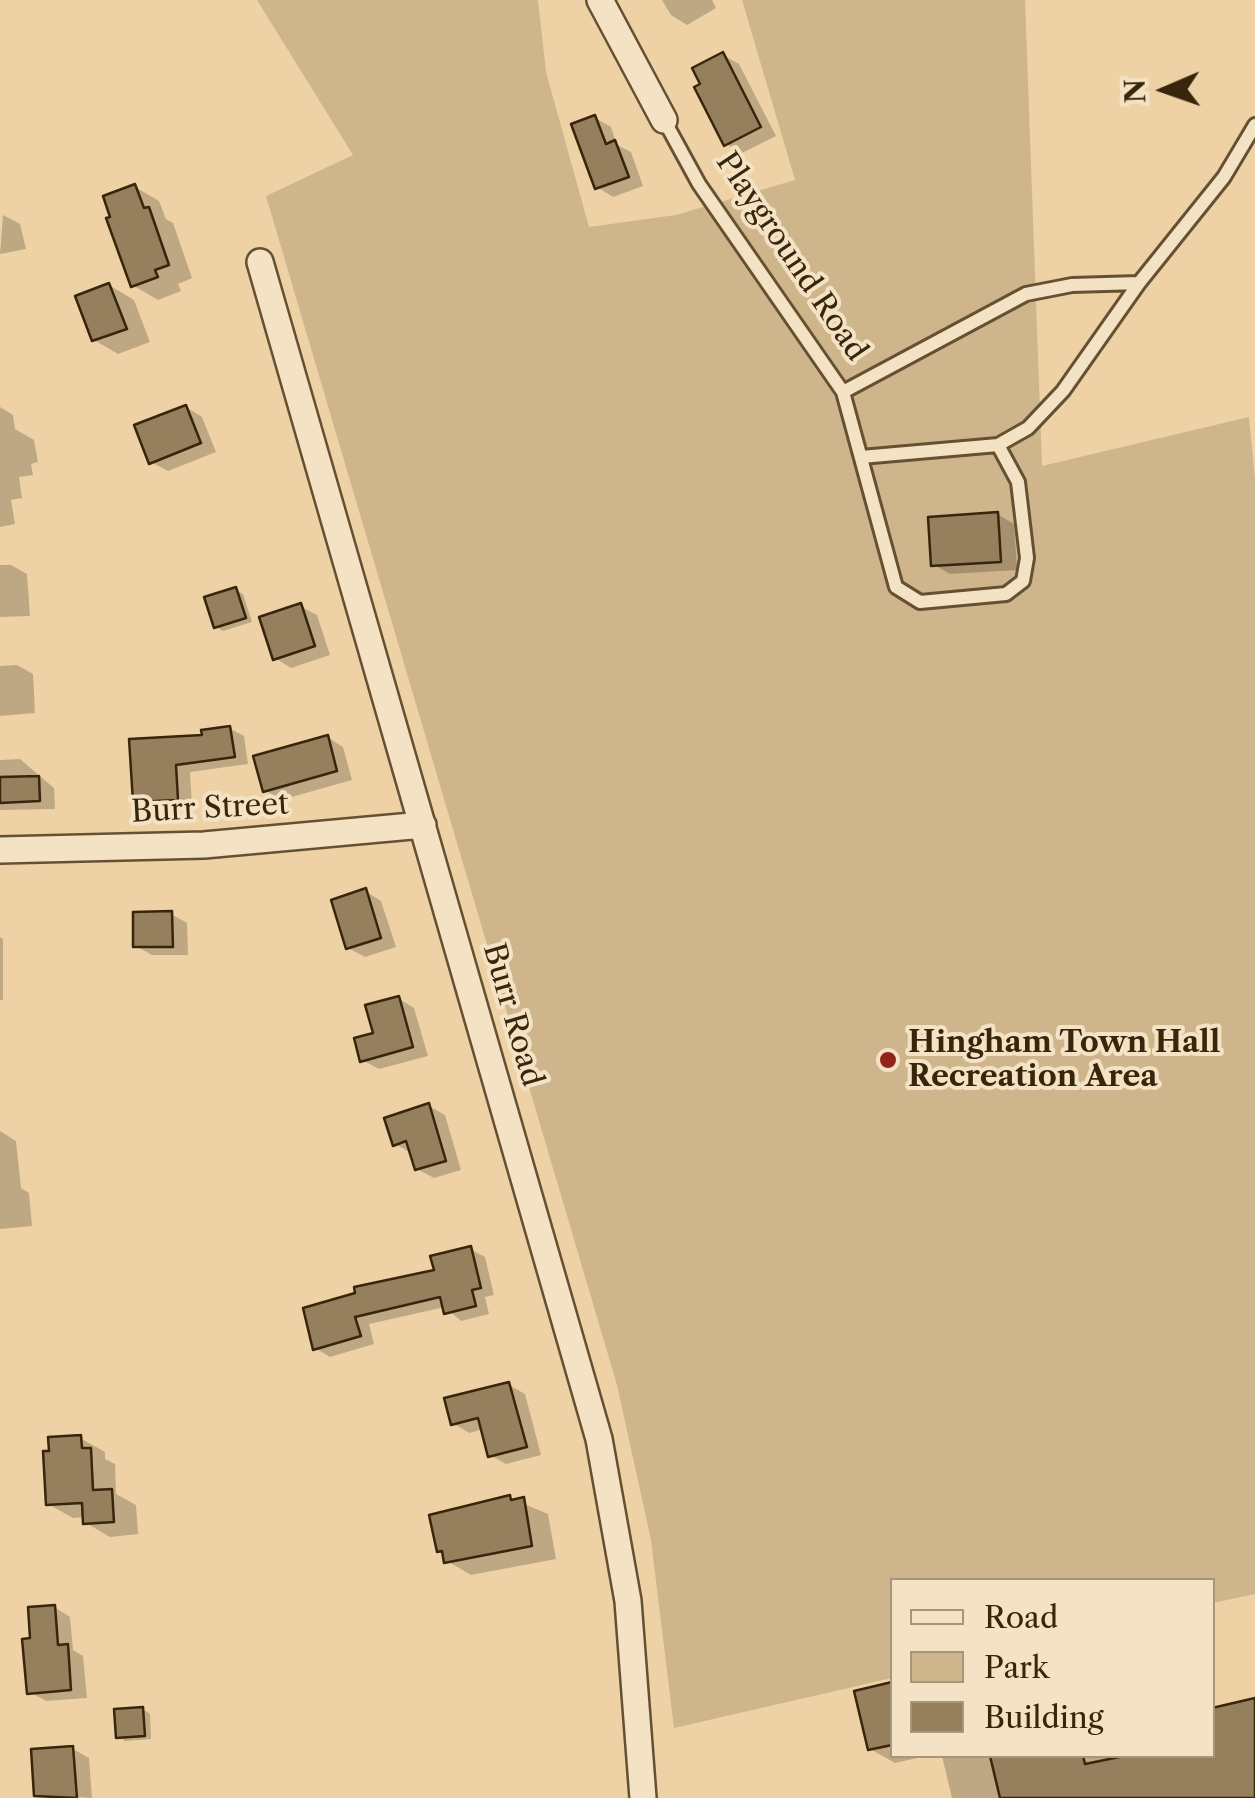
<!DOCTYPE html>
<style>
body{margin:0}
#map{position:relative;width:1255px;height:1798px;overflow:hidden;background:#eed2a5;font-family:"Libre Caslon Text",serif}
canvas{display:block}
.legend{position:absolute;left:890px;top:1578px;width:325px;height:180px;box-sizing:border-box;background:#f4e2c4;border:2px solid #a8967a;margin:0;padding:12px 18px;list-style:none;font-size:30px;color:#37250c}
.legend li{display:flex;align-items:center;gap:20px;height:50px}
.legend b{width:50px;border:2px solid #a8967a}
.north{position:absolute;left:1115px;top:40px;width:100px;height:100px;-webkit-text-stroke:8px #f4e2c4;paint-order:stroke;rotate:268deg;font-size:28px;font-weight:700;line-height:40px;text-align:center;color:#37250c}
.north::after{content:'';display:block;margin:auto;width:35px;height:45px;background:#37250c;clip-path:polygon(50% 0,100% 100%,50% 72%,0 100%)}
</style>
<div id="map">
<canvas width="1255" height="1798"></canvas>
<ul class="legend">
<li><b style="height:12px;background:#f4e2c4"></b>Road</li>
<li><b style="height:28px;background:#cfb58b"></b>Park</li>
<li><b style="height:28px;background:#967f5c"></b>Building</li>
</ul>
<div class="north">N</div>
</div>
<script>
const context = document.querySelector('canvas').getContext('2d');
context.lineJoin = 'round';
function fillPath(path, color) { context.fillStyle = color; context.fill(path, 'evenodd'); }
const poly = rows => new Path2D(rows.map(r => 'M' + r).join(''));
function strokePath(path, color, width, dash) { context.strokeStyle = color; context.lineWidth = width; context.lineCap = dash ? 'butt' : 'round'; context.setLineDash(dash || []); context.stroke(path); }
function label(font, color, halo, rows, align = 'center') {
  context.font = font + ' "Libre Caslon Text",serif'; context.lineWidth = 8; context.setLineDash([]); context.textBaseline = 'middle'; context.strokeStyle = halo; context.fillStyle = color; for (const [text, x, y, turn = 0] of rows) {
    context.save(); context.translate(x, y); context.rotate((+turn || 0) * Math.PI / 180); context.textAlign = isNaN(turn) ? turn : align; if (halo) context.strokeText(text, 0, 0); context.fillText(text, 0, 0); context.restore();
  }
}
fillPath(poly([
 [257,0,538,0,546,72,589,227,676,215,795,180,742,0,1025,0,1042,466,1249,417,1255,480,1255,1594,1213,1603,1212,1580,892,1580,892,1678,674,1728,651,1540,617,1385,266,196,353,155]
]), '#cfb58b');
fillPath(poly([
 [662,0,712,0,716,8,687,25,671,15],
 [723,55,739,64,776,136,742,153,726,144],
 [595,118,611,127,617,145,631,152,643,186,613,197,597,187],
 [135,187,159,201,166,219,173,223,192,278,178,284,181,291,158,300,134,286,114,218],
 [3,215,20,224,26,249,0,254],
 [109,285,134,300,150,342,118,354,94,340],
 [0,407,13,415,15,429,34,440,38,462,31,464,33,475,19,477,22,498,11,500,15,524,0,527],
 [186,407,202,417,216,452,168,471,151,462],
 [997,514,1014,524,1017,570,950,574,934,565],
 [0,565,11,565,27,574,30,616,0,617],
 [235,590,243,594,252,622,223,631,216,627],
 [300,606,317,615,330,655,291,668,275,658],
 [17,665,33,674,35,713,0,716,0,666],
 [229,728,244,736,248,764,190,772,192,807,150,809,135,801,205,737],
 [327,737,343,747,352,780,281,800,265,790],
 [20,759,54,788,55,809,0,810,0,760],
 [365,891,381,901,396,947,365,957,348,948],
 [171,914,187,923,188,955,152,955,136,946],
 [0,937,3,939,3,1000,0,1000],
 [398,998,414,1008,428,1056,379,1069,362,1060],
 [429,1106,445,1115,461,1170,434,1178,417,1169,411,1153,395,1144],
 [0,1131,16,1141,21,1188,29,1193,32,1226,0,1229],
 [470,1249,485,1257,494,1295,485,1297,489,1314,461,1321,445,1307,369,1324,374,1344,330,1357,315,1348,306,1310,437,1272],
 [509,1385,525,1394,541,1455,506,1464,490,1455,484,1429,469,1433,453,1423],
 [80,1438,105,1452,105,1459,115,1464,116,1494,136,1505,138,1534,110,1537,86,1523,85,1517,73,1518,48,1504],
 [510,1498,548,1514,556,1559,471,1575,447,1561,439,1551],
 [54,1607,70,1617,73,1650,83,1656,87,1698,46,1701,30,1692,33,1640],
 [892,1684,892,1756,926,1756,895,1763,870,1749,857,1693],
 [1255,1701,1255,1798,952,1798,942,1756,1110,1756,1111,1761,1135,1756,1212,1756],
 [143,1709,150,1714,151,1739,125,1741,118,1736],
 [73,1749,89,1758,92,1798,37,1794]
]), '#0003');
const building = poly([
 [723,52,761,127,724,146,694,87,700,84,692,68,723,52],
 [595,115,606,144,615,140,629,177,595,189,571,124,595,115],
 [135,184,144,208,149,207,169,265,155,270,158,277,131,287,106,218,110,217,103,196,135,184],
 [109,283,127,329,92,341,75,296,109,283],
 [186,405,201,443,149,464,134,425,186,405],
 [998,512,1001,562,931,566,928,517,998,512],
 [236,587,246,618,214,628,204,597,236,587],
 [301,603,315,646,273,660,259,617,301,603],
 [230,726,235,757,176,765,178,800,133,802,129,739,202,735,201,730,230,726],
 [328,735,337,771,263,792,253,756,328,735],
 [39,776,40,801,0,803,0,777,39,776],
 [366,888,381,938,346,949,331,900,366,888],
 [172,911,173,947,133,947,133,912,172,911],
 [399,996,413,1047,360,1062,354,1038,373,1033,365,1005,399,996],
 [429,1103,446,1161,415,1170,406,1141,393,1146,384,1118,429,1103],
 [471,1246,481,1288,472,1290,476,1306,444,1314,440,1297,355,1317,361,1336,313,1350,303,1308,355,1293,354,1287,434,1270,430,1256,471,1246],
 [509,1382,527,1447,488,1457,478,1418,451,1425,444,1398,509,1382],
 [81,1435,82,1448,91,1448,93,1490,112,1489,114,1522,83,1524,82,1503,46,1505,43,1451,49,1451,48,1437,81,1435],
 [510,1495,511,1500,524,1497,532,1546,444,1563,442,1551,437,1552,429,1515,510,1495],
 [55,1605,58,1645,68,1644,71,1690,27,1694,22,1639,30,1638,28,1607,55,1605],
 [892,1682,892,1745,868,1750,854,1691,892,1682],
 [1255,1698,1255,1798,1000,1798,990,1756,1083,1756,1085,1764,1124,1756,1212,1756,1212,1708,1255,1698],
 [143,1707,145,1736,116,1738,114,1709,143,1707],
 [73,1746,77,1798,34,1796,31,1749,73,1746]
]);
fillPath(building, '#967f5c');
strokePath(building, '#37250c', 2.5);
const lane = poly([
 [664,120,699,184,843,392,896,587,920,602,1006,594,1023,581,1027,558,1018,482,998,445],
 [843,392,1026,294,1072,285,1139,283],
 [861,457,998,445,1028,428,1063,391,1139,283,1224,177,1255,125]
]);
const street = poly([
 [600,0,664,120],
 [260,262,599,1439,628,1601,643,1798],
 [0,850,204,845,423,825]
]);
strokePath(lane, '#655032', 18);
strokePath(street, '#655032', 30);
strokePath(lane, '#f4e2c4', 12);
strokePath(street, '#f4e2c4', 25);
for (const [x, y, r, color] of [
 [888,1060,10,"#8f2418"]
]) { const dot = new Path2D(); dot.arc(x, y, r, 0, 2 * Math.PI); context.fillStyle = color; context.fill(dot); strokePath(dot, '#f4e2c4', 4); }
label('30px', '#37250c', '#f4e2c4', [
 ["Playground Road",791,257,56],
 ["Burr Street",210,809,-3],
 ["Burr Road",512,1015,74]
]);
label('bold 30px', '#37250c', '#f4e2c4', [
 ["Hingham Town Hall",908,1043],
 ["Recreation Area",908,1077]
], 'left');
</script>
